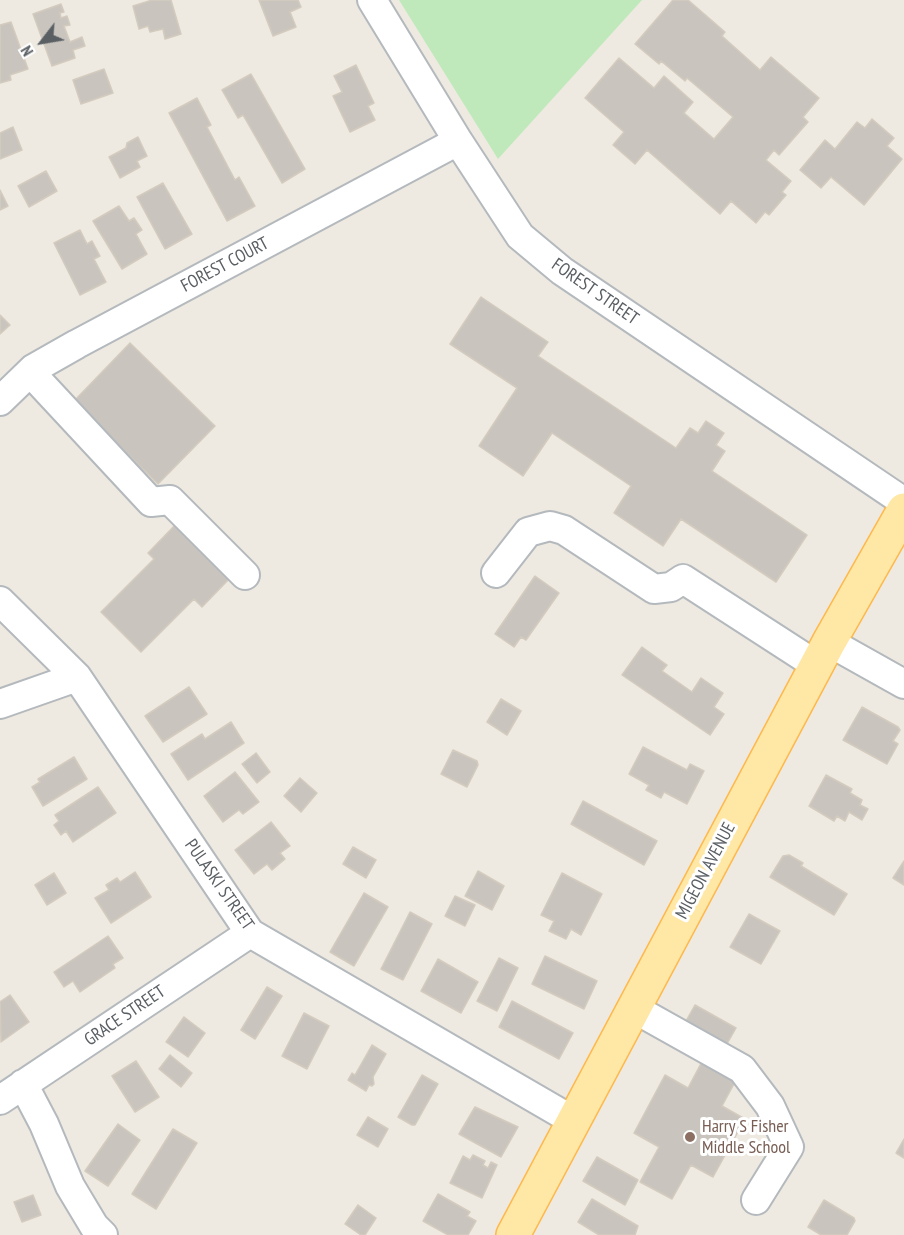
<!DOCTYPE html>
<style>
body{margin:0}
#map{position:relative;width:904px;height:1235px;overflow:hidden;background:#eeeae1;font-family:"PT Sans Narrow",sans-serif}
canvas{display:block}
.north{position:absolute;left:12px;top:12px;width:60px;height:60px;-webkit-text-stroke:4px #fff;paint-order:stroke;rotate:239deg;font-size:16px;font-weight:700;line-height:24px;text-align:center;color:#5a5f64}
.north::after{content:'';display:block;margin:auto;width:21px;height:27px;background:#5a5f64;clip-path:polygon(50% 0,100% 100%,50% 72%,0 100%)}
</style>
<div id="map">
<canvas width="904" height="1235"></canvas>
<div class="north">N</div>
</div>
<script>
const context = document.querySelector('canvas').getContext('2d');
context.lineJoin = 'round';
function fillPath(path, color) { context.fillStyle = color; context.fill(path, 'evenodd'); }
const poly = rows => new Path2D(rows.map(r => 'M' + r).join(''));
function strokePath(path, color, width, dash) { context.strokeStyle = color; context.lineWidth = width; context.lineCap = dash ? 'butt' : 'round'; context.setLineDash(dash || []); context.stroke(path); }
function label(font, color, halo, rows, align = 'center') {
  context.font = font + ' "PT Sans Narrow",sans-serif'; context.lineWidth = 6; context.setLineDash([]); context.textBaseline = 'middle'; context.strokeStyle = halo; context.fillStyle = color; for (const [text, x, y, turn = 0] of rows) {
    context.save(); context.translate(x, y); context.rotate((+turn || 0) * Math.PI / 180); context.textAlign = isNaN(turn) ? turn : align; if (halo) context.strokeText(text, 0, 0); context.fillText(text, 0, 0); context.restore();
  }
}
fillPath(poly([
 [399,0,642,0,498,159]
]), '#c0e9bb');
const building = poly([
 [152,0,171,0,181,34,165,39,163,29,150,32,148,26,139,29,133,6,152,0],
 [259,0,298,0,301,7,290,12,296,27,273,36,259,0],
 [673,0,688,0,725,32,722,36,760,70,771,57,819,98,803,117,808,122,779,155,774,150,766,160,791,181,782,192,786,195,769,215,765,212,756,223,731,201,720,214,647,150,635,164,613,145,624,132,585,98,619,58,654,88,664,76,693,102,684,113,714,139,733,117,687,78,685,81,661,61,659,64,635,44,673,0],
 [61,4,64,12,60,13,61,18,67,16,70,25,64,26,70,42,82,37,85,46,73,50,75,58,52,66,33,14,61,4],
 [11,22,28,69,10,75,11,80,0,83,0,25,11,22],
 [356,65,374,103,368,106,375,120,350,132,333,96,342,92,334,76,356,65],
 [104,69,113,93,81,104,73,80,104,69],
 [251,74,305,169,282,183,243,115,238,118,222,90,251,74],
 [197,98,211,125,207,127,235,180,239,177,255,206,227,221,169,113,197,98],
 [872,119,894,138,887,146,902,159,864,205,831,177,821,188,800,170,825,140,835,149,857,122,865,128,872,119],
 [13,127,22,150,0,159,0,133,13,127],
 [138,137,147,156,137,161,140,167,120,178,109,157,126,148,127,143,138,137],
 [46,171,57,191,29,207,18,186,46,171],
 [163,183,192,234,165,249,137,197,163,183],
 [0,190,8,206,0,210,0,190],
 [119,206,129,221,134,218,142,230,136,234,147,254,122,269,93,221,119,206],
 [80,230,87,244,92,241,100,256,94,259,106,282,80,295,54,243,80,230],
 [481,297,548,342,538,356,676,448,690,428,698,433,706,421,724,433,716,445,725,451,712,471,807,535,776,582,681,519,663,546,614,513,631,486,552,433,523,476,479,446,517,388,450,344,481,297],
 [0,315,10,325,0,334,0,315],
 [130,343,215,426,158,484,74,401,130,343],
 [178,522,232,576,202,607,194,599,141,652,101,612,154,559,148,553,178,522],
 [535,576,559,593,526,640,521,637,514,647,495,634,535,576],
 [642,647,667,665,662,671,692,692,701,678,723,693,714,707,724,714,710,735,622,675,642,647],
 [189,687,207,714,163,742,145,716,189,687],
 [501,699,521,711,507,735,487,722,501,699],
 [862,707,898,727,900,730,893,741,898,744,887,764,843,740,862,707],
 [231,722,244,743,188,780,171,754,202,734,205,739,231,722],
 [643,747,687,770,690,764,704,771,687,804,664,792,661,798,646,790,649,785,629,774,643,747],
 [453,750,477,761,478,765,467,787,441,774,453,750],
 [256,753,270,772,257,783,242,764,256,753],
 [74,757,87,779,43,806,32,787,40,782,38,779,74,757],
 [235,772,259,802,243,814,239,810,223,822,204,796,235,772],
 [826,775,852,789,850,793,862,800,860,805,868,809,862,820,849,812,845,821,837,816,834,821,809,806,826,775],
 [300,778,317,793,301,812,284,796,300,778],
 [98,787,116,813,73,842,66,831,61,835,54,825,59,821,55,815,98,787],
 [583,801,657,841,644,865,571,824,583,801],
 [271,822,290,846,280,853,285,859,272,870,267,864,254,874,235,850,271,822],
 [353,847,376,860,366,878,343,864,353,847],
 [789,855,803,863,801,866,847,894,834,915,770,877,783,856,789,855],
 [904,861,904,885,893,878,904,861],
 [478,871,504,886,492,910,465,896,478,871],
 [135,872,151,897,111,923,95,898,109,890,106,885,117,878,120,882,135,872],
 [54,873,66,893,47,905,35,885,54,873],
 [562,873,602,894,581,935,571,929,566,939,549,931,554,921,541,915,562,873],
 [364,893,388,907,354,966,330,952,364,893],
 [455,896,475,905,465,926,445,916,455,896],
 [410,912,432,924,403,980,381,969,410,912],
 [749,914,780,931,761,964,730,947,749,914],
 [108,936,123,958,113,964,115,968,80,992,73,981,64,987,54,972,108,936],
 [545,956,597,981,584,1009,532,984,545,956],
 [499,958,518,968,497,1011,477,1001,499,958],
 [438,959,478,982,461,1013,421,991,438,959],
 [267,987,282,996,255,1039,241,1030,267,987],
 [10,995,29,1022,1,1042,0,1002,10,995],
 [512,1001,573,1033,559,1059,499,1027,512,1001],
 [695,1005,736,1028,723,1051,682,1028,695,1005],
 [304,1013,329,1026,307,1069,282,1056,304,1013],
 [184,1017,205,1033,188,1057,166,1042,184,1017],
 [372,1045,386,1054,373,1077,374,1084,372,1086,369,1085,366,1091,348,1080,352,1073,355,1075,372,1045],
 [706,1054,740,1073,722,1106,745,1119,713,1177,691,1165,672,1199,640,1182,659,1147,634,1133,665,1075,688,1088,706,1054],
 [170,1055,192,1073,181,1087,159,1069,170,1055],
 [136,1061,159,1097,135,1112,112,1076,136,1061],
 [422,1075,438,1084,415,1125,412,1125,398,1117,422,1075],
 [475,1107,518,1127,501,1157,459,1134,475,1107],
 [368,1117,388,1129,378,1147,357,1135,368,1117],
 [118,1124,140,1140,108,1186,85,1171,118,1124],
 [173,1129,197,1143,156,1209,132,1194,173,1129],
 [904,1139,904,1158,896,1153,904,1139],
 [473,1155,485,1161,483,1165,488,1168,491,1162,497,1165,482,1198,450,1183,463,1156,470,1160,473,1155],
 [597,1157,638,1180,625,1205,583,1181,597,1157],
 [438,1194,470,1212,467,1216,476,1221,468,1235,448,1235,423,1221,438,1194],
 [33,1195,41,1215,22,1222,14,1202,33,1195],
 [592,1199,638,1226,635,1235,599,1235,578,1222,592,1199],
 [824,1200,854,1218,855,1221,847,1235,821,1235,808,1227,824,1200],
 [358,1205,376,1218,365,1235,361,1235,345,1224,358,1205]
]);
fillPath(building, '#c9c5be');
strokePath(building, '#d4cbbf', 1.5);
const minor = poly([
 [372,0,458,141,520,236,562,271,904,502],
 [30,372,151,502,170,500,245,575],
 [0,401,33,369,77,344,458,141],
 [496,573,528,532,550,526,564,530,654,589,671,587,683,579,816,665],
 [0,601,77,677,250,933,574,1121],
 [829,642,904,684],
 [0,704,77,677],
 [633,1008,742,1069,770,1106,789,1147,756,1200],
 [23,1084,44,1124,70,1186,94,1226,103,1235],
 [0,1100,250,933]
]);
const major = poly([
 [513,1235,829,642,904,510]
]);
strokePath(minor, '#b4b9bd', 32);
strokePath(major, '#feb84b', 36);
strokePath(minor, '#fff', 28);
strokePath(major, '#ffe7a6', 33);
for (const [x, y, r, color] of [
 [690,1137,6,"#8d6e63"]
]) { const dot = new Path2D(); dot.arc(x, y, r, 0, 2 * Math.PI); context.fillStyle = color; context.fill(dot); strokePath(dot, '#fff', 2); }
label('18px', '#5a5f64', '#fff', [
 ["FOREST COURT",225,265,-28],
 ["FOREST STREET",595,292,35],
 ["MIGEON AVENUE",706,871,-62],
 ["PULASKI STREET",219,885,55],
 ["GRACE STREET",125,1016,-34]
]);
label('18px', '#785e54', '#fff', [
 ["Harry S Fisher",702,1127],
 ["Middle School",702,1148]
], 'left');
</script>
